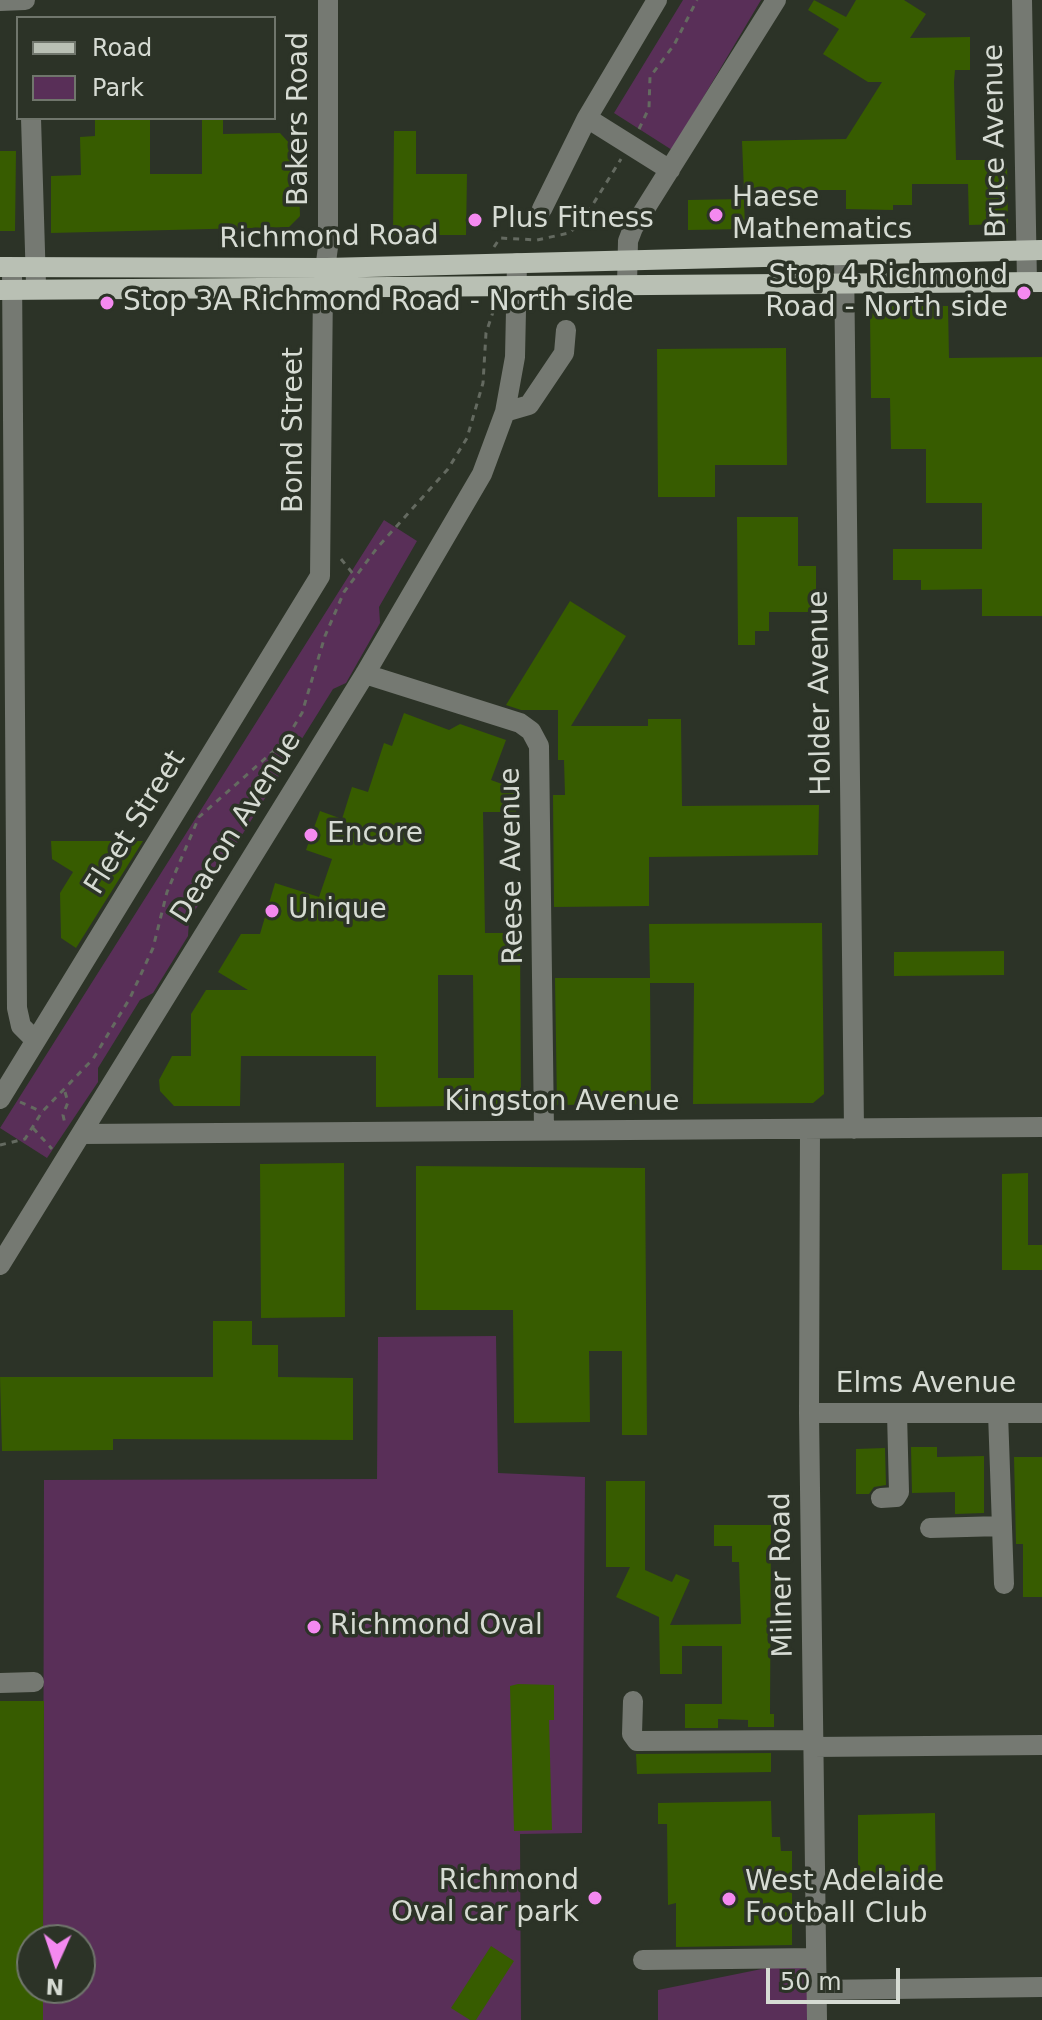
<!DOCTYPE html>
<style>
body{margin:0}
#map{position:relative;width:1042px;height:2020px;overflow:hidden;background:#2c3327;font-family:"DejaVu Sans",sans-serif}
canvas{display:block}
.legend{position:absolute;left:16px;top:16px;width:260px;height:104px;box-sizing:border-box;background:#2c3327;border:2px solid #70766c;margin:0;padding:10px 14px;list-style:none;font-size:24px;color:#d6dbd3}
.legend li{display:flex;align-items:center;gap:16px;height:40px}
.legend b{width:40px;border:2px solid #70766c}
.north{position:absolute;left:16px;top:1924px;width:80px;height:80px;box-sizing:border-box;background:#2c3327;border:2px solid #70766c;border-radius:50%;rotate:183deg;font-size:22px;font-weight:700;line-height:32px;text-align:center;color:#d6dbd3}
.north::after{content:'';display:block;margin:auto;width:28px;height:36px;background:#f489f0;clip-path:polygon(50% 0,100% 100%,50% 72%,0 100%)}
.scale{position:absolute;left:766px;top:1968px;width:134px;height:36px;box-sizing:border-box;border:4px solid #d6dbd3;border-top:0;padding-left:10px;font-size:24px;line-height:28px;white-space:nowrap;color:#d6dbd3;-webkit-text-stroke:6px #2c3327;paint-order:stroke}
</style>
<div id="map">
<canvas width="1042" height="2020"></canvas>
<ul class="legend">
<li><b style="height:10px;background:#b9c0b4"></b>Road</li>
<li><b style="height:22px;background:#592f58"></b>Park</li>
</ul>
<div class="north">N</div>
<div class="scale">50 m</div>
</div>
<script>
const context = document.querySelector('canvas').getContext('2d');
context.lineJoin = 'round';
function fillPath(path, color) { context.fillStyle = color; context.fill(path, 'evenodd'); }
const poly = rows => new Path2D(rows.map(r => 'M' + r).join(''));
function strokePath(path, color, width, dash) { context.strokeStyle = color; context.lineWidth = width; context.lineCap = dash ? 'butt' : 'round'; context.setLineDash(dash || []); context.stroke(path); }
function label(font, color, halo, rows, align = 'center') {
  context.font = font + ' "DejaVu Sans",sans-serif'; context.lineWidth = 7; context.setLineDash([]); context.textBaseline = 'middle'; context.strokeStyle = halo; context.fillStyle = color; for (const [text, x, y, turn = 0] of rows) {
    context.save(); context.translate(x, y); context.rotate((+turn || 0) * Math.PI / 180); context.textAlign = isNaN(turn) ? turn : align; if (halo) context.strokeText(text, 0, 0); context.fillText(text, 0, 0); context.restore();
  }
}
fillPath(poly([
 [683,0,761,0,672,150,614,113],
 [384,520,417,541,379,607,380,623,346,683,333,689,189,920,188,936,153,993,140,1000,98,1068,98,1082,47,1158,0,1128],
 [496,1336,498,1473,585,1477,582,1833,520,1834,521,2020,43,2020,43,1988,80,1988,80,1940,43,1940,44,1480,377,1479,378,1337],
 [816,1958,817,2020,658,2020,658,1990]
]), '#592f58');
fillPath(poly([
 [814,0,846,17,856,0,904,0,926,14,910,38,970,37,970,70,955,70,954,82,956,160,1007,160,1008,224,969,225,968,184,912,184,912,205,893,205,893,210,846,209,846,190,817,190,817,200,773,201,773,191,744,191,742,141,846,139,882,82,868,82,823,54,839,29,808,10],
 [95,118,150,118,150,174,202,174,202,118,223,118,223,134,280,133,291,145,291,179,299,187,300,216,289,227,51,233,51,176,81,175,80,137,95,136],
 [394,131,416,131,416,174,467,174,466,235,393,235],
 [0,151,16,151,15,231,0,231],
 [744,199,745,229,688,230,688,200],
 [878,306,948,306,949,358,1042,357,1042,616,982,616,982,589,921,590,921,580,893,580,893,549,982,549,982,503,926,503,926,449,891,449,890,398,871,398,870,313,878,313],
 [786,348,787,465,715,465,715,497,658,497,657,349],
 [737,517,798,517,798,566,816,566,816,612,769,612,769,631,755,631,755,645,738,645],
 [570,601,626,636,571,726,648,726,648,719,681,719,682,806,819,805,818,855,649,857,649,906,554,907,553,795,565,795,564,760,558,760,558,710,521,710,506,705],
 [404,713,449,730,460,724,506,740,491,780,516,789,516,812,483,812,485,933,520,933,521,1105,376,1107,376,1056,241,1056,240,1106,174,1106,160,1091,159,1080,172,1056,191,1056,191,1014,206,990,248,990,218,972,241,934,260,934,275,883,319,897,332,859,306,850,320,811,342,819,352,787,368,792,384,743,392,746],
 [438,975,473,975,474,1078,438,1078],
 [51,841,143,841,76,948,61,938,60,893,73,872,52,859],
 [822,923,824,1094,813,1103,693,1104,694,983,650,983,651,1104,557,1105,555,978,650,978,649,924],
 [1004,951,1004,975,894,976,894,952],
 [344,1163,345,1317,261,1318,260,1164],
 [416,1166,645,1168,647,1435,622,1435,622,1351,589,1351,590,1422,514,1423,513,1310,416,1310],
 [1028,1173,1028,1245,1042,1245,1042,1270,1002,1270,1002,1174],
 [213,1321,252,1321,252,1345,278,1345,278,1377,353,1378,353,1440,113,1439,113,1450,2,1451,0,1377,213,1377],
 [911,1447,937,1447,937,1457,984,1456,984,1513,955,1514,955,1492,912,1493],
 [885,1448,886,1485,874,1487,869,1494,856,1494,856,1449],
 [1014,1457,1042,1457,1042,1597,1023,1597,1023,1544,1016,1544],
 [606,1481,645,1481,645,1570,672,1582,676,1574,690,1580,670,1625,741,1624,739,1562,732,1562,732,1546,714,1546,714,1525,771,1525,770,1714,774,1714,774,1727,748,1727,748,1720,718,1719,718,1728,685,1728,685,1704,722,1704,722,1646,682,1646,682,1674,660,1674,659,1617,616,1597,630,1567,606,1567],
 [518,1684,554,1685,554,1720,549,1720,552,1830,514,1831,510,1686],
 [0,1701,44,1701,43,1940,32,1940,32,1988,43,1988,43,2020,0,2020],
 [771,1753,771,1772,637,1774,636,1754],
 [771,1801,772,1837,780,1837,781,1851,792,1851,792,1945,676,1947,676,1903,668,1905,667,1824,658,1824,658,1803],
 [935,1813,936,1882,858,1883,858,1815],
 [491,1946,514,1961,476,2020,470,2020,451,2008]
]), '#375c00');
strokePath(poly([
 [639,129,649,108,650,77,674,45,697,0],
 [494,247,500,238,537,240,569,233,582,222,621,159],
 [341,559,354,575],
 [65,1092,68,1102,63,1115,65,1124],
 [20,1102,42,1112],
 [33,1128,52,1149],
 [0,1145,25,1139,42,1112,93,1059,130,998,153,948,167,892,199,817,285,741,302,713,325,636,344,592,377,548,448,469,467,438,483,383,486,333,495,306]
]), '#646a60', 3, [6, 6]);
strokePath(poly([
 [657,0,587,118,670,170],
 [1022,0,1027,282],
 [0,1,25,0],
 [31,118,36,284],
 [542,209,587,118],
 [844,257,854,1129],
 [12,268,17,1008,21,1026,35,1040],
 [627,285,628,241,633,228,776,0],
 [505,412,529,405,564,353,566,330],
 [365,674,520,723,531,731,539,746,544,1130],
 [0,1099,320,576,323,285,328,247,328,0],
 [810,1129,809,1413,817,2020],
 [82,1134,1042,1127],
 [0,1265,365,674,482,474,505,412,515,357,517,263],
 [809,1413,1042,1413],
 [998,1413,1004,1584],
 [881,1498,896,1497,899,1492,897,1413],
 [930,1528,1002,1526],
 [0,1683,34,1682],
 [633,1701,632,1734,637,1741,813,1740],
 [813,1747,1042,1745],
 [643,1960,816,1958],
 [817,1990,1042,1987]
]), '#757972', 20);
strokePath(poly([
 [0,267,327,268,1042,250],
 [0,290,1042,282]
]), '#b9c0b4', 20);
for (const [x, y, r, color] of [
 [716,215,8,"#f489f0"],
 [475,220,8,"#f489f0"],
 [1024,293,8,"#f489f0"],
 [107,303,8,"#f489f0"],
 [311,835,8,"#f489f0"],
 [272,911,8,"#f489f0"],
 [314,1627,8,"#f489f0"],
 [595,1898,8,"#f489f0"],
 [729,1899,8,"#f489f0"]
]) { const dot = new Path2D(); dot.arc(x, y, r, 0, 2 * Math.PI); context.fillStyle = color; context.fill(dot); strokePath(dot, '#2c3327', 3); }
label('28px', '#d6dbd3', '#2c3327', [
 ["Bakers Road",300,119,-90],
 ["Bruce Avenue",996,141,-91],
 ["Richmond Road",329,238,-1],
 ["Bond Street",295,430,-90],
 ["Holder Avenue",821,693,-91],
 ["Fleet Street",136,823,-58],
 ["Deacon Avenue",237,828,-58],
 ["Reese Avenue",513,866,-91],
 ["Kingston Avenue",562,1103],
 ["Elms Avenue",926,1385],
 ["Milner Road",783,1575,-91]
]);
label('28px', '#d6dbd3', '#2c3327', [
 ["Haese",732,199],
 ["Mathematics",732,231],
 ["Plus Fitness",491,220],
 ["Stop 4 Richmond",1008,277,"right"],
 ["Road - North side",1008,309,"right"],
 ["Stop 3A Richmond Road - North side",123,303],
 ["Encore",327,835],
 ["Unique",288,911],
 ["Richmond Oval",330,1627],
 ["Richmond",579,1882,"right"],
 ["Oval car park",579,1914,"right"],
 ["West Adelaide",745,1883],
 ["Football Club",745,1915]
], 'left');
</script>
